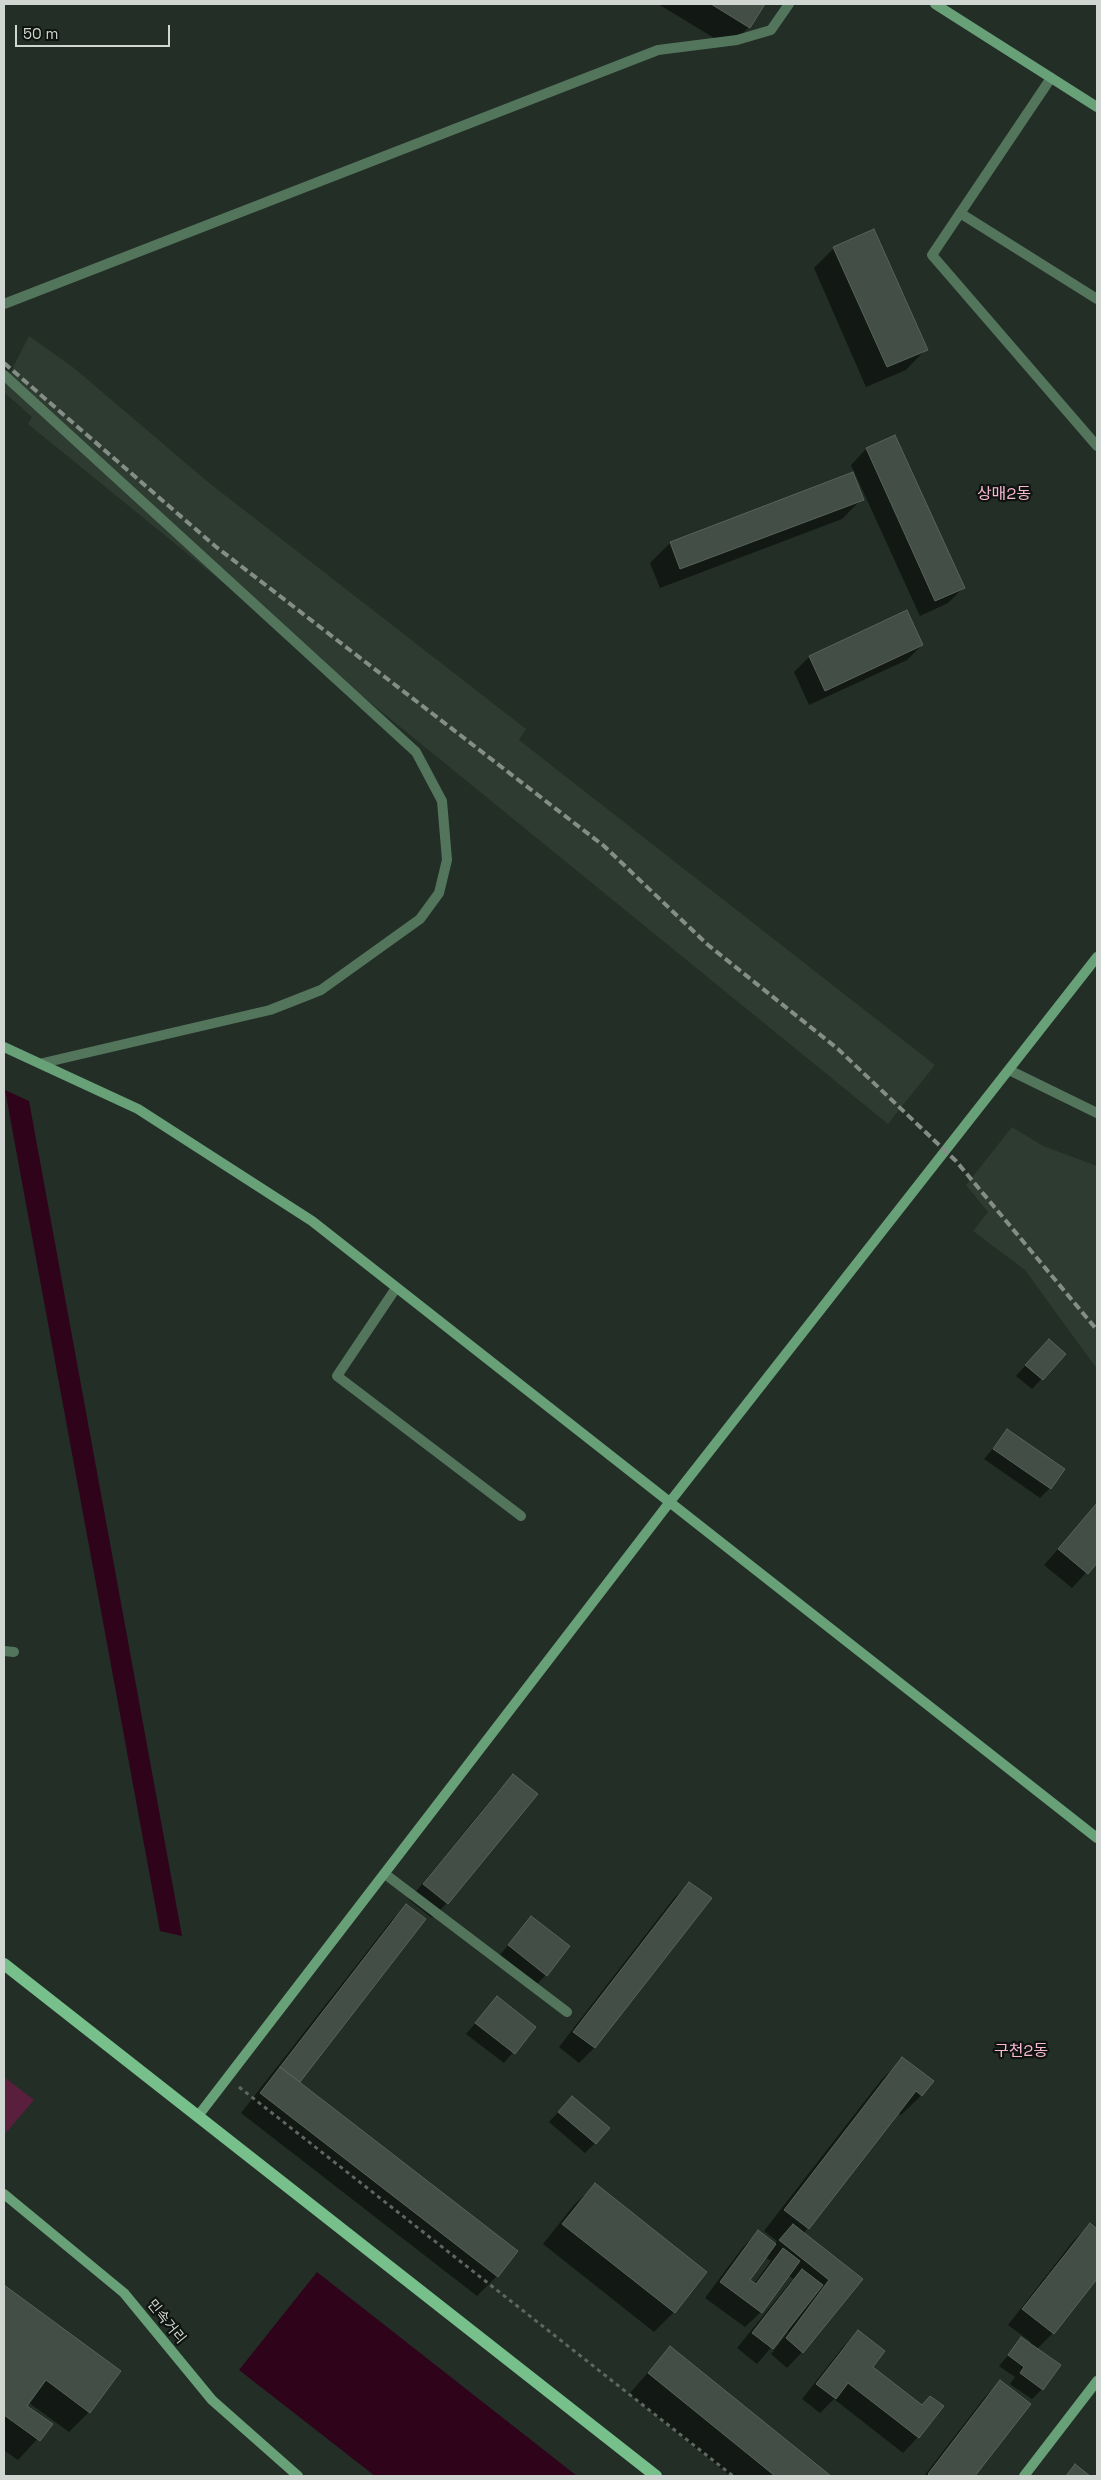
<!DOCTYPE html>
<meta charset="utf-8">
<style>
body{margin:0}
#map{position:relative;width:1101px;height:2480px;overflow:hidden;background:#232e26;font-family:"Space Grotesk",sans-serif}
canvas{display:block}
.frame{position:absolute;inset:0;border:5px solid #d0d6d1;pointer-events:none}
.scale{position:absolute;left:15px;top:25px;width:155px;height:22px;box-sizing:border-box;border:2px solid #d0d6d1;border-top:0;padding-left:6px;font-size:15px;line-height:18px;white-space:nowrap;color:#d0d6d1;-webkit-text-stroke:4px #101411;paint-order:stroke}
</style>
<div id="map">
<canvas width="1101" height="2480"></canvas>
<div class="frame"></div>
<div class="scale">50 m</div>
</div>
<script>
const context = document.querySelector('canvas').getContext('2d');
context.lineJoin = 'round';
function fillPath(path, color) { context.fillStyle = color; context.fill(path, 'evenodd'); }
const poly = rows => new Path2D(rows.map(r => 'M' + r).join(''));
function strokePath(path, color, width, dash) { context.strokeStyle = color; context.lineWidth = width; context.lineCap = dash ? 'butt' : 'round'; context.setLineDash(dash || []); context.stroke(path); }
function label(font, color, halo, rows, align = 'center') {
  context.font = font + ' "Space Grotesk","Noto Sans KR",sans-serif'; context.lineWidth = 4.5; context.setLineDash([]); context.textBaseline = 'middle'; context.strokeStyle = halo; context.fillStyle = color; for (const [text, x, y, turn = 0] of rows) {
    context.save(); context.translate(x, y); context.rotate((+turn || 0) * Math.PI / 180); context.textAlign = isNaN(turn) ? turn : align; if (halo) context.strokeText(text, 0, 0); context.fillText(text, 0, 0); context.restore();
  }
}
fillPath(poly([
 [29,336,74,368,208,482,526,729,519,740,935,1065,888,1124,28,424,32,417,4,392,4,385],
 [1012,1127,1043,1146,1097,1166,1097,1369,1025,1270,973,1231,988,1212,966,1185]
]), '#2d3b31');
fillPath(poly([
 [4,2077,34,2100,4,2135]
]), '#5a1f3d');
fillPath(poly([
 [5,1090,29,1101,182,1936,160,1931],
 [317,2272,577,2476,375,2476,239,2370]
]), '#2f041b');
fillPath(poly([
 [658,4,764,4,749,27,729,47],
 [834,248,926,349,906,370,866,387,814,268],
 [894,437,963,588,948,603,920,616,851,465,866,449],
 [862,499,842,519,660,588,650,563,670,543],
 [922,645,907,660,809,705,794,672,809,657],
 [1039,1350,1065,1354,1032,1389,1016,1376],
 [1008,1431,1050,1488,1040,1498,984,1459],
 [1097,1505,1097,1561,1072,1588,1044,1565],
 [513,1776,447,1903,432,1918,409,1900,498,1791],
 [690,1883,710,1899,594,2048,579,2063,559,2047,674,1898],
 [406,1906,424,1919,298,2082,497,2276,477,2296,241,2113,391,1921],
 [531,1918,546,1975,536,1985,499,1956],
 [497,1998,534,2027,504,2063,466,2034],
 [903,2059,922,2095,901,2115,898,2113,803,2234,861,2280,802,2352,787,2368,771,2354,788,2332,786,2330,757,2364,737,2348,793,2279,788,2275,761,2312,745,2327,705,2298,743,2247,758,2232,775,2244,777,2241,764,2231,882,2079],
 [765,2257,771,2261,754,2284,748,2280],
 [572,2097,595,2143,585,2153,549,2122],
 [595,2185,706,2273,674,2312,654,2332,543,2244,574,2205],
 [1090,2225,1097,2230,1097,2277,1053,2333,1037,2349,1042,2389,1032,2399,1010,2384,1015,2377,999,2366,1022,2339,1029,2344,1031,2342,1008,2325,1074,2240],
 [4,2287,119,2371,89,2412,69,2432,28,2402,26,2406,51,2424,18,2460,4,2450],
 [858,2332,871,2367,921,2406,942,2406,918,2437,903,2453,834,2399,820,2413,802,2399,843,2347],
 [670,2348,829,2476,730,2476,629,2394],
 [1000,2382,1029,2404,973,2476,924,2476,985,2397]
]), '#0007');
const building = poly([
 [711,4,765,4,750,28,711,4],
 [874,229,928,350,887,367,833,247,874,229],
 [895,435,965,588,935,601,866,448,895,435],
 [853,472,864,500,680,569,670,542,853,472],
 [907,610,923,645,825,691,809,656,907,610],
 [1049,1339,1066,1354,1043,1380,1025,1365,1049,1339],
 [1007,1429,1065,1469,1051,1489,993,1449,1007,1429],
 [1097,1503,1097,1563,1088,1574,1058,1549,1097,1503],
 [513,1774,538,1794,448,1904,423,1884,513,1774],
 [689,1882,712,1898,595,2048,573,2032,689,1882],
 [406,1904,426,1919,300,2082,280,2067,406,1904],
 [531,1916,570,1946,547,1976,508,1945,531,1916],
 [497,1996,536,2027,515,2054,475,2023,497,1996],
 [902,2057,934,2081,922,2096,916,2091,809,2229,784,2210,902,2057],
 [280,2067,518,2251,498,2277,260,2093,280,2067],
 [572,2096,610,2128,596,2144,558,2112,572,2096],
 [595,2183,707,2272,675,2313,562,2224,595,2183],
 [1090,2223,1097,2229,1097,2279,1054,2334,1022,2309,1090,2223],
 [793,2224,863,2279,803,2353,786,2338,829,2280,779,2240,793,2224],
 [758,2230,776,2244,750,2280,756,2284,783,2248,800,2261,762,2313,720,2282,758,2230],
 [802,2269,823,2285,773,2349,752,2333,802,2269],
 [4,2285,121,2371,90,2413,46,2380,27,2406,53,2424,40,2441,4,2415,4,2285],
 [858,2330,885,2351,873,2367,922,2405,930,2396,944,2406,919,2438,848,2383,836,2399,816,2384,858,2330],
 [1021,2337,1061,2365,1043,2390,1020,2373,1024,2367,1008,2355,1021,2337],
 [670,2346,831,2476,775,2476,648,2373,670,2346],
 [1000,2380,1031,2404,975,2476,931,2476,928,2474,1000,2380],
 [1075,2464,1090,2476,1066,2476,1075,2464]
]);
fillPath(building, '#434e46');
strokePath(building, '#58635a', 1);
strokePath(poly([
 [239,2087,733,2476]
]), '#5e6760', 3, [4, 4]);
strokePath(poly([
 [385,1874,567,2012]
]), '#53755c', 10);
strokePath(poly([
 [1051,78,932,255,1097,446],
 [960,213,1097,299],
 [4,304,658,50,737,40,771,30,789,4],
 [4,375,416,752,442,801,447,860,439,893,420,919,321,990,270,1010,43,1063],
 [1009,1070,1097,1113],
 [396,1288,337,1376,521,1516],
 [4,1651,14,1652]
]), '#53755c', 10);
strokePath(poly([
 [935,4,1097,107],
 [4,1047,138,1109,312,1221,1097,1838],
 [198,2116,669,1503,1097,957],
 [4,2194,124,2293,212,2400,298,2476],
 [1024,2476,1097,2381]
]), '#68a077', 10);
strokePath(poly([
 [4,1964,656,2476]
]), '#77c08b', 12);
strokePath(poly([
 [4,363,215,546,604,846,708,945,838,1049,956,1161,1097,1330]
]), '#848d86', 4, [8, 4]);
label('14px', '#d0d6d1', '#101411', [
 ["민속거리",166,2322,51]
]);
label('16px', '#f7b8d3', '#101411', [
 ["상매2동",1004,495],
 ["구천2동",1021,2052]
]);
</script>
